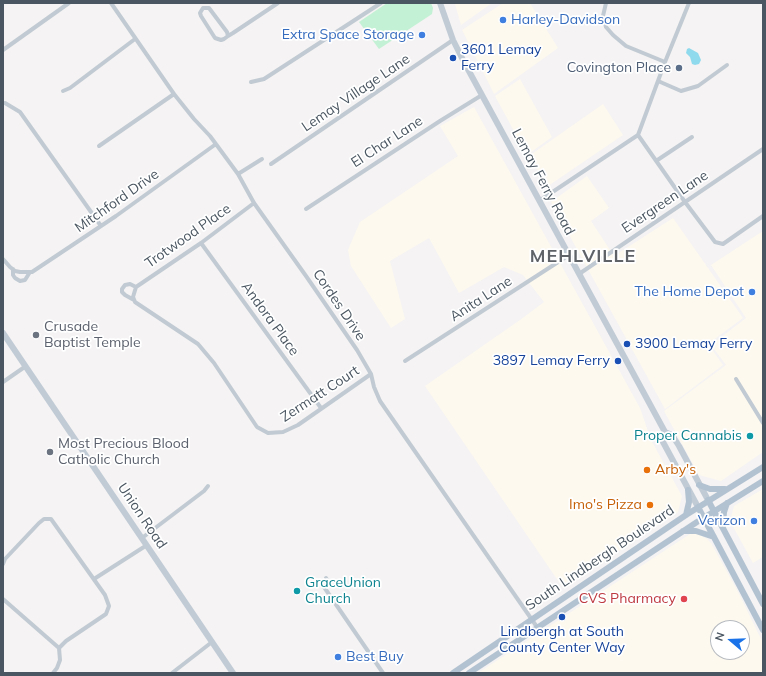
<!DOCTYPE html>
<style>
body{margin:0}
#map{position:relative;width:766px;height:676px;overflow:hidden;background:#f5f3f3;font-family:Mulish,sans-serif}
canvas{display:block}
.frame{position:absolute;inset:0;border:4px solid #4a5661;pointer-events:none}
.north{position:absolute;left:710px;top:620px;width:40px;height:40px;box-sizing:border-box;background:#fff;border:1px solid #b7bbc0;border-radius:50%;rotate:289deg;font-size:11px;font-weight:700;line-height:16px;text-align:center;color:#4a5661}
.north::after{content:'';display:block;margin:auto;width:14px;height:18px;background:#1a73e8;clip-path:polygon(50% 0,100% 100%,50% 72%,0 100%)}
</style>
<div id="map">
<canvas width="766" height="676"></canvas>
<div class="frame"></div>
<div class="north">N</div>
</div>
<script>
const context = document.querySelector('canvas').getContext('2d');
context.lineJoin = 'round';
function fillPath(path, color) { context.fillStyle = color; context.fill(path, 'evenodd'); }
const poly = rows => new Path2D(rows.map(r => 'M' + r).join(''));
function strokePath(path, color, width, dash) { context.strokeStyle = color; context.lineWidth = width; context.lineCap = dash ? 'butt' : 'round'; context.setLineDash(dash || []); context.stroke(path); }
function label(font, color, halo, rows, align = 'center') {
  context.font = font + ' Mulish,sans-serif'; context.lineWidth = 3.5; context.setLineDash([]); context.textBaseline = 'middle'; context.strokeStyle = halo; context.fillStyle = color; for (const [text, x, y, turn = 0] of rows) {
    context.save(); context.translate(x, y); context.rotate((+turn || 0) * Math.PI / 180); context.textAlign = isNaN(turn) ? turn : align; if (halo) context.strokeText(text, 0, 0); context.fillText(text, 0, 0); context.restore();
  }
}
fillPath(poly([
 [456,3,492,3,461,25,455,4],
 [503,3,530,3,558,48,494,94,462,30],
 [520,79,552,137,527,155,495,96],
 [603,104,623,135,548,186,529,156],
 [474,107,640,408,651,440,682,496,678,512,563,588,425,386,520,320,544,302,523,275,504,267,459,293,429,238,390,261,405,319,391,328,351,266,348,250,360,222,458,156,440,126],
 [587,176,609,208,591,221,614,256,673,218,743,318,708,344,723,365,665,409,551,202],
 [763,231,763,452,721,481,699,475,664,411,726,365,711,345,746,318,711,265],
 [763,489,763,557,753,563,730,521,734,506],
 [696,533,707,539,711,543,737,590,763,643,763,673,478,673,690,534],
 [718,628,742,628,742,652,718,652]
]), '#fdf9ef');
fillPath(poly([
 [387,3,431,3,433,8,432,14,379,49,359,22]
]), '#c3f1d5');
fillPath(poly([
 [689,48,698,53,701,60,699,64,695,65,692,64,690,57,686,53,687,49]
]), '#90daee');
strokePath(poly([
 [111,3,174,94,194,119,210,136,238,174,254,203,306,276,357,350,371,374,374,387,380,401,537,627],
 [606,3,603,16,606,27,613,35,626,46,665,62],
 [228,36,227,32,209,8,203,8,200,13,201,16,215,38,221,40,224,39,228,36,233,33,278,3],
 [3,50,69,3],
 [658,81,681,91,698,86,727,65],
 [251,82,264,79,381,3],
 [63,91,70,88,135,39],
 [5,103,20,112,101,226],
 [638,135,685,202,715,242,723,244,763,216],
 [99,146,174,94],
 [656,161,692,137],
 [271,164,453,40],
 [238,174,262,159],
 [539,201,638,135,665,62,689,3],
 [254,203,201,243,136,287,133,297,135,302,198,344,214,363,257,427,268,433,283,432,298,425,371,374],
 [306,209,440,121,482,95],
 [201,243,321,408],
 [3,259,10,267,15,271,20,272,32,272,116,216,216,144],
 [13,269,13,275,15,278,20,281,25,280,30,272],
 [579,274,763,149],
 [134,300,125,295,122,292,122,289,125,285,130,284,136,287],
 [405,361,569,255],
 [736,379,763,423],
 [3,382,26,366],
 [142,538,204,491,208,486],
 [3,564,5,559,39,523,44,519,51,519,105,595,109,606,106,614,66,641,59,648,60,660,57,668,53,673],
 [326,578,329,583,324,587,383,673],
 [94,579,147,545],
 [3,599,59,648],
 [172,673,212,642]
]), '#c1cad2', 4);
strokePath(poly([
 [440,3,453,40,464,62,633,373,665,432,672,435,679,446,708,500],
 [3,333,233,673],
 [665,432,663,442,698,507]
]), '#c1cbd6', 6);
strokePath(poly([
 [699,485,710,489,725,489],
 [708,500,763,604],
 [698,507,763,630],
 [686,515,689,502,688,490],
 [723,526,724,512,727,503],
 [683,531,696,531,714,537],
 [453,673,686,515,763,467],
 [469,673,697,522,763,481]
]), '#b3c2d1', 6);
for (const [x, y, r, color] of [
 [503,20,4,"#3f7fe0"],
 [422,35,4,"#3f7fe0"],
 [453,58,4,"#1a4fb4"],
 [679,68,4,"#5c6f8a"],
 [752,292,4,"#3f7fe0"],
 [36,335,4,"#6b7280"],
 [627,344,4,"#1a4fb4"],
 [618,361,4,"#1a4fb4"],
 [750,436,4,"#0f9aa8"],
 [50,452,4,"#6b7280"],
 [647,470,4,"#e8710a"],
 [650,505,4,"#e8710a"],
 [754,521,4,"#3f7fe0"],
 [297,591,4,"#0f9aa8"],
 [684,599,4,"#e0444e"],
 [562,617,4,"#1a4fb4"],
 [338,657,4,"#3f7fe0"]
]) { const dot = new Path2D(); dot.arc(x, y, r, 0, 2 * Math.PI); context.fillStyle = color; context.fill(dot); strokePath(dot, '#fff', 1.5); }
label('14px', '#366cbe', '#fff', [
 ["Harley-Davidson",511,20,"left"],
 ["Extra Space Storage",414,35],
 ["The Home Depot",744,292],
 ["Verizon",746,521],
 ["Best Buy",346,657,"left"]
], 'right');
label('14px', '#164399', '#fff', [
 ["3601 Lemay",461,50],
 ["Ferry",461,66],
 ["3900 Lemay Ferry",635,344],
 ["3897 Lemay Ferry",610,361,"right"],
 ["Lindbergh at South",562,632,"center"],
 ["County Center Way",562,648,"center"]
], 'left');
label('14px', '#4e5e75', '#fff', [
 ["Covington Place",671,68]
], 'right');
label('14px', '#4a5661', '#fff', [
 ["Lemay Village Lane",356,93,-34],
 ["El Char Lane",387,142,-33],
 ["Lemay Ferry Road",543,182,62],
 ["Mitchford Drive",117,201,-35],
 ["Evergreen Lane",665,202,-34],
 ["Trotwood Place",188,236,-35],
 ["Anita Lane",481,299,-33],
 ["Cordes Drive",339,305,56],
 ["Andora Place",270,319,54],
 ["Zermatt Court",320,394,-33],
 ["Union Road",142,516,56],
 ["South Lindbergh Boulevard",600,558,-34]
]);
label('14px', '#5b616d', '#fff', [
 ["Crusade",44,327],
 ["Baptist Temple",44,343],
 ["Most Precious Blood",58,444],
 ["Catholic Church",58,460]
], 'left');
label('14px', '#0d838f', '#fff', [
 ["Proper Cannabis",742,436],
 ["GraceUnion",305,583,"left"],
 ["Church",305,599,"left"]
], 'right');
label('14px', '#c56008', '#fff', [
 ["Arby's",655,470],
 ["Imo's Pizza",642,505,"right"]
], 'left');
label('14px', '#be3a42', '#fff', [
 ["CVS Pharmacy",676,599]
], 'right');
context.letterSpacing = '1px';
label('bold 18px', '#5f6368', '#fff', [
 ["MEHLVILLE",583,257]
]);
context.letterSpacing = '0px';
</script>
